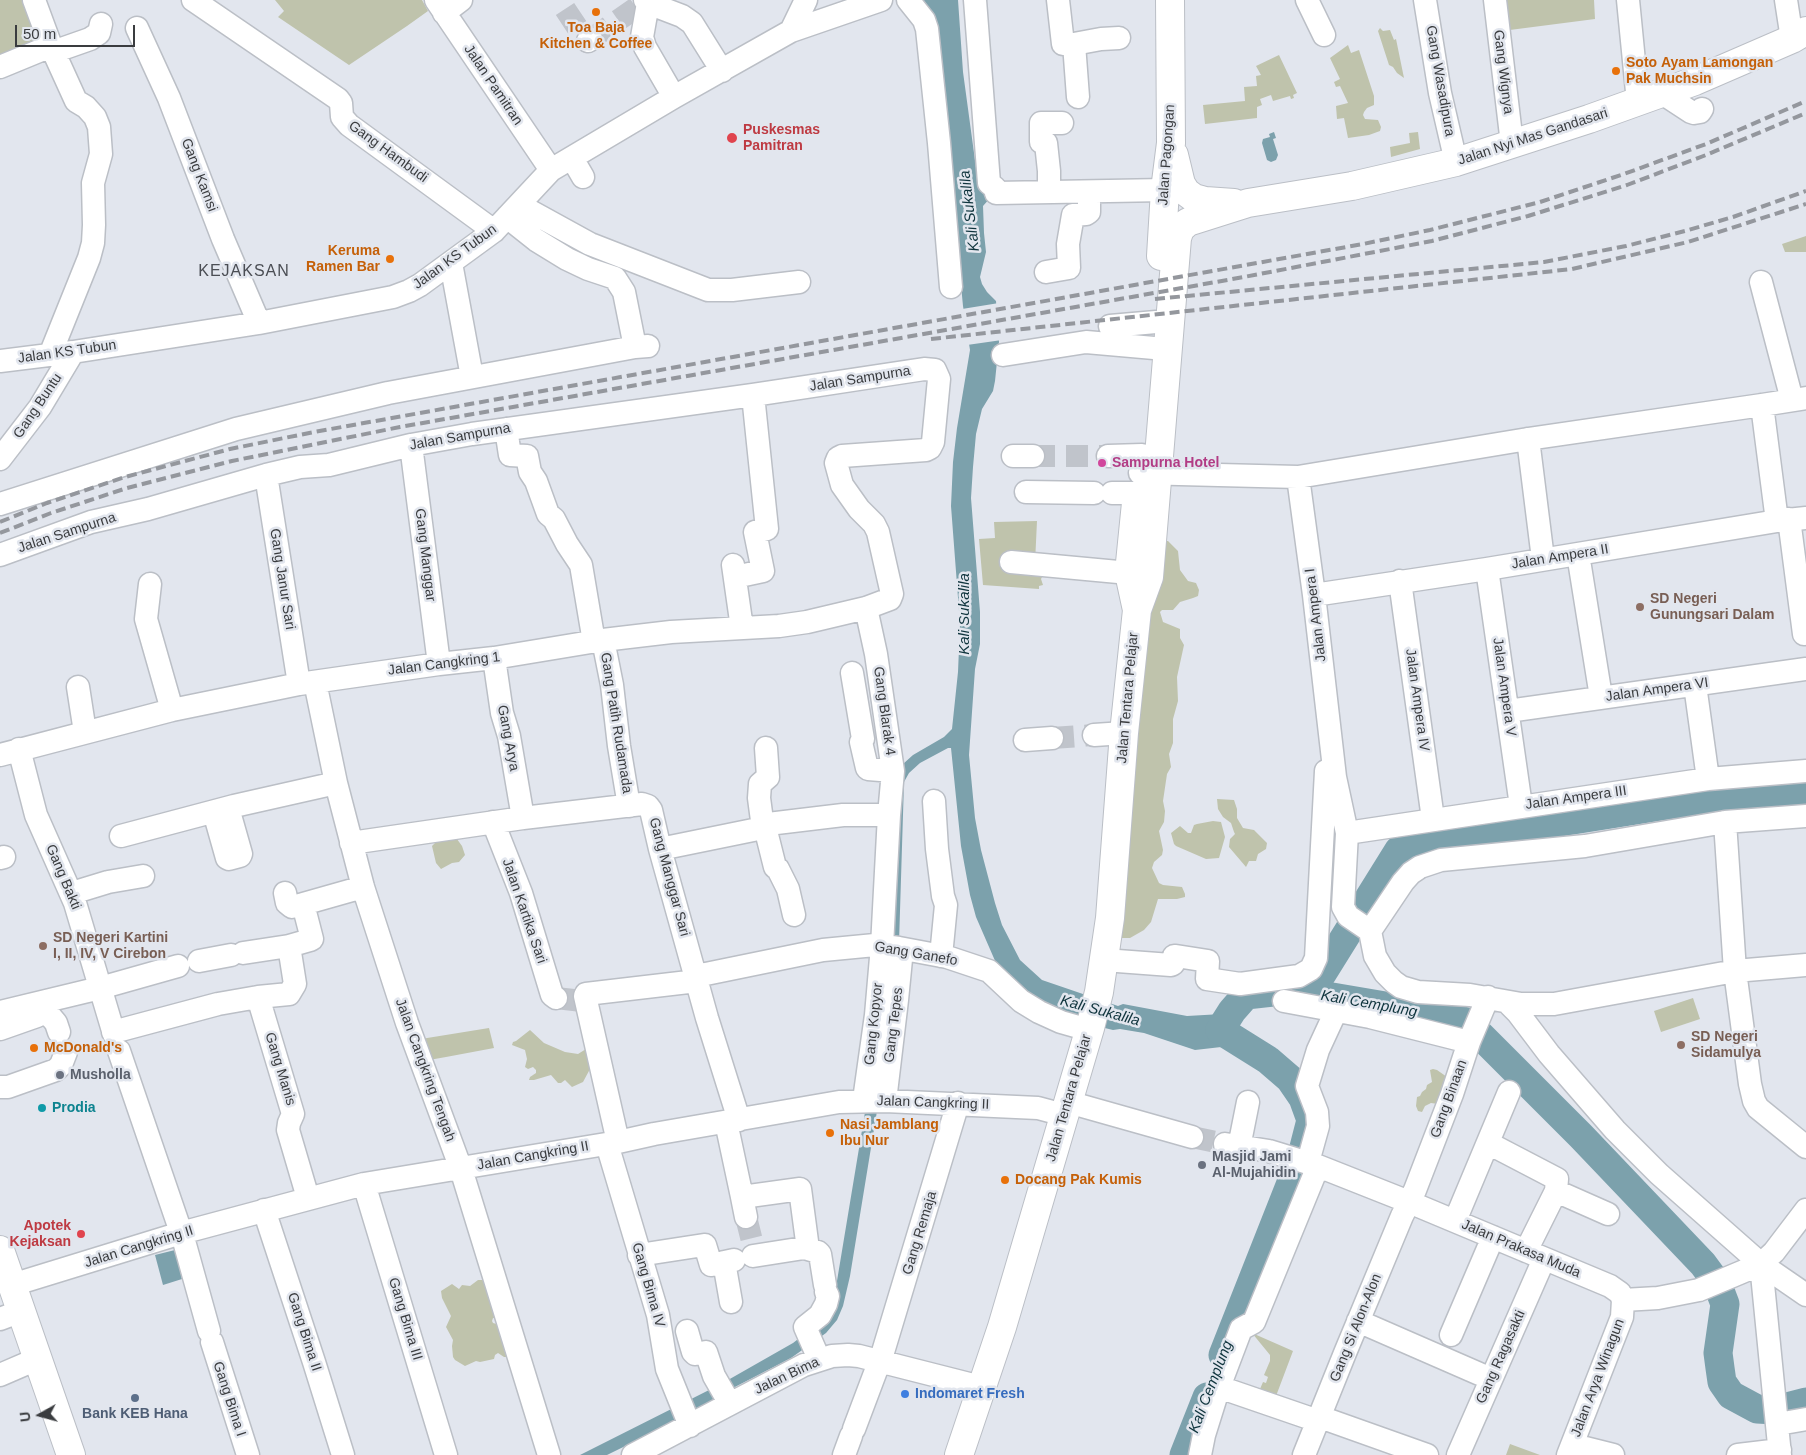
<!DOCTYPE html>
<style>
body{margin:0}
#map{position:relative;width:1806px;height:1455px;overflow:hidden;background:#e2e6ee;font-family:Arial,sans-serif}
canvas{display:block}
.north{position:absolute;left:15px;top:1390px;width:50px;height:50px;-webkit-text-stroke:4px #e2e6ee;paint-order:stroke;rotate:263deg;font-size:14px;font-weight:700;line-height:20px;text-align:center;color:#3a3c3f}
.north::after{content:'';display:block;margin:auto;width:18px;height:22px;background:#3a3c3f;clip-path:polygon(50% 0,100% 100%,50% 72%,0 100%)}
.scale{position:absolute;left:15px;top:25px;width:120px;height:22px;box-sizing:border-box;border:2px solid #3a3c3f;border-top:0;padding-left:6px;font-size:15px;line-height:18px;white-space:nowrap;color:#3a3c3f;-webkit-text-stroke:4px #e2e6ee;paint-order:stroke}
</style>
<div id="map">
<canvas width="1806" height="1455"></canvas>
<div class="north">U</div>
<div class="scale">50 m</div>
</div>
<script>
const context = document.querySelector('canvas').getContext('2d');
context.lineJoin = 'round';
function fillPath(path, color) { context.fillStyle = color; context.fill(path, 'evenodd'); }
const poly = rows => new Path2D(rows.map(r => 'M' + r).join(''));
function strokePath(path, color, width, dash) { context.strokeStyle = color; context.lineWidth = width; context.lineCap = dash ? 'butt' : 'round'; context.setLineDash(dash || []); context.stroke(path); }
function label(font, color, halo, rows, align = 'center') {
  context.font = font + ' Arial,sans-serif'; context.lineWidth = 5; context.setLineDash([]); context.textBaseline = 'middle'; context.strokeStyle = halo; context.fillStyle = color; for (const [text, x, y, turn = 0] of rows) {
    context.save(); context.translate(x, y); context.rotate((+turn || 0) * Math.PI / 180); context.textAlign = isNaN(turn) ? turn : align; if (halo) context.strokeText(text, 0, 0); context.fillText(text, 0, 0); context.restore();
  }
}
fillPath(poly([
 [0,0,26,0,43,44,0,61],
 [275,0,422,0,428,11,407,26,349,65,278,17,284,11],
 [1498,0,1594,0,1595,19,1502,31],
 [1380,28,1383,31,1390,30,1394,40,1396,39,1404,78,1397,73,1393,67,1389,65,1378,31],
 [1348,45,1351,53,1359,50,1374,96,1374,105,1367,108,1364,112,1363,115,1365,119,1378,120,1381,127,1380,131,1369,135,1348,138,1344,118,1337,119,1336,106,1348,103,1340,86,1336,87,1334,82,1340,79,1330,58],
 [1279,55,1297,93,1293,95,1294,98,1291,99,1290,96,1273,101,1271,95,1260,99,1262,105,1257,107,1257,118,1205,124,1203,105,1245,101,1244,87,1257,86,1256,76,1261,75,1256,66],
 [1418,132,1420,149,1391,157,1390,147,1410,143,1409,133],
 [1806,236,1806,252,1785,252,1782,244],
 [1037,521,1035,563,1043,575,1041,579,1043,585,1039,586,1039,589,983,585,979,539,995,538,994,522],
 [1161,541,1168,541,1178,551,1180,570,1188,581,1196,583,1199,590,1198,596,1193,598,1180,602,1173,610,1162,610,1160,612,1163,622,1180,629,1180,638,1184,645,1177,677,1178,701,1173,719,1173,743,1169,754,1171,767,1167,774,1163,801,1165,811,1164,822,1159,831,1163,850,1162,855,1154,862,1152,868,1159,883,1163,885,1182,887,1185,894,1185,897,1177,899,1158,899,1151,922,1144,930,1130,938,1119,938,1124,766],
 [1217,799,1234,800,1237,809,1237,818,1243,828,1254,830,1267,843,1266,849,1258,854,1256,861,1249,861,1246,867,1229,847,1230,839,1235,834,1234,832,1231,823,1223,817,1218,809],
 [1213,821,1221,822,1225,837,1219,858,1206,859,1176,846,1174,844,1171,833,1180,826,1188,833,1191,833,1194,825,1197,824],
 [454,835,462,846,465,855,459,862,452,863,441,869,436,863,432,846,436,842],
 [1693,998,1700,1019,1661,1032,1654,1011],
 [489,1028,494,1048,446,1057,429,1060,421,1039],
 [530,1030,544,1043,565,1052,578,1054,586,1049,590,1069,583,1082,572,1087,565,1080,561,1083,558,1083,551,1075,534,1080,529,1080,530,1077,536,1073,536,1070,533,1067,528,1069,525,1067,527,1059,525,1050,512,1045,513,1042,516,1041],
 [1433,1069,1437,1070,1447,1077,1438,1104,1431,1103,1425,1106,1422,1112,1418,1111,1416,1106,1417,1097,1420,1096,1422,1092,1426,1089,1427,1085,1432,1082,1430,1070],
 [478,1280,484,1280,496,1318,493,1318,492,1321,493,1323,500,1325,507,1357,504,1357,498,1353,495,1355,494,1359,480,1362,476,1361,465,1366,455,1360,453,1357,452,1346,453,1340,446,1327,451,1316,442,1298,441,1291,452,1284,459,1289,462,1285,470,1286],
 [1252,1333,1293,1351,1273,1404,1222,1387,1228,1382,1257,1396,1263,1382,1266,1383,1268,1377,1264,1375,1270,1361,1270,1355],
 [1510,1444,1540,1455,1506,1455]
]), '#bfc3ac');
fillPath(poly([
 [924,0,958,0,963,72,977,175,980,183,991,197,983,206,984,233,986,252,980,277,982,284,987,292,996,301,999,342,995,381,993,391,982,409,976,434,973,467,971,498,980,612,980,644,975,669,969,755,975,818,981,850,995,903,1002,925,1020,960,1042,980,1118,1006,1123,1004,1187,1016,1222,1014,1236,1028,1230,1046,1195,1050,1144,1033,1120,1029,1113,1030,1072,1020,1037,1004,996,963,976,917,970,895,961,846,951,748,948,748,920,763,909,773,904,782,899,943,877,1111,850,1276,843,1306,837,1320,826,1333,791,1358,731,1389,719,1400,607,1455,580,1455,721,1384,793,1343,819,1323,835,1293,868,1094,903,764,913,755,944,737,952,729,958,672,960,624,951,506,953,462,957,428,970,350,963,306,958,254],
 [1274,132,1276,138,1273,139,1278,155,1276,160,1271,162,1267,160,1262,143,1263,139,1270,137,1269,134],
 [175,1250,182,1279,163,1285,155,1255]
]), '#7ca1ac');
fillPath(poly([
 [999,303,1002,340,967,345,962,309]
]), '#e2e6ee');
strokePath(poly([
 [1310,993,1399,850,1535,826,1674,804,1806,794],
 [1220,1030,1232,1011,1246,995,1291,990,1444,1016,1467,1022,1581,1136,1703,1264,1717,1283,1725,1304,1718,1353,1720,1368,1722,1382,1731,1395,1757,1409,1775,1410,1806,1402],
 [1220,1030,1268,1060,1290,1079,1303,1098,1311,1120,1302,1155,1223,1355],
 [1184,1455,1207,1397]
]), '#7ca1ac', 29);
strokePath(poly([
 [565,9,587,42,588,41],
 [591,39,646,1],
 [1033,456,1108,456],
 [1052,738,1094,735],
 [556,998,582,1001],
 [1192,1137,1225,1144],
 [746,1217,753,1245]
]), '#c0c4cb', 22, [22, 11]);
const minor = poly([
 [193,0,338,99,341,103,342,117,349,125,494,231],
 [436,0,551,170],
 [645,0,648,3,682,16,692,23,722,71],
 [908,0,924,20,927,29,939,143,951,287],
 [975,0,989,183,995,188,996,193,1165,190],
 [1058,0,1063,44,1074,44,1078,97],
 [1307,0,1324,35],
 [1425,0,1440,93,1456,162],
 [1495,0,1512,144],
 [1628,0,1638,102],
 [1786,0,1792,39],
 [648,3,642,37,645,47,674,97],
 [444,13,461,0],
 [137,28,169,98,223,239,259,323],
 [791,31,806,0],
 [588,41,591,39],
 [1074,44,1101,39,1119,38],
 [53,52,90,39,99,33,101,24],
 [0,67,51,46,34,0],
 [1662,93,1691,112,1694,113,1700,112,1702,109],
 [572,158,583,177],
 [1049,192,1049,171,1046,143,1041,142,1041,123,1062,123],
 [519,205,590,244,708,290,732,290,799,282],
 [507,217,536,240,567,259,588,269,615,278,624,292,635,347],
 [451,263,472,377],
 [1046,272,1069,268,1068,244,1073,215,1086,214,1089,212,1089,192],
 [1761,282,1792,400],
 [1110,326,1156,322],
 [50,355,89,258,93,243,94,225,93,183,101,154,99,127,95,117,86,107,76,101,51,46],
 [1003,355,1086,342,1154,348],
 [0,361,73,352,259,323,393,297,409,291,420,285,494,231,551,170,674,97,791,31,881,0],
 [1762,405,1777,521],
 [506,429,510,455,527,456,530,472,536,481,548,514,554,519,567,544,581,565,594,642],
 [1528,439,1543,559],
 [411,445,439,664],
 [1013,456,1033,456],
 [1108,456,1142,455],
 [0,459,40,407,73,352],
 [1140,473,1298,477,1528,439,1762,405,1806,398],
 [266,475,299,684],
 [1298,477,1314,595,1335,777,1347,833,1343,907,1348,916,1370,931],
 [1026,492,1094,493],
 [1112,493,1137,493],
 [0,504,236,429,388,393,635,347,648,346],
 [1789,519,1804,634],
 [1578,554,1601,697],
 [0,555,91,522,148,509,266,475,300,467,329,465,411,445,472,434,753,395,924,369,935,370,939,379,933,442,930,448,926,450,842,456,838,458,836,463,842,485,859,509,874,524,878,532,892,594,890,599,866,608,807,622,779,626,671,632,603,640,494,658,439,664,299,684,172,710,0,755],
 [1011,562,1129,573],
 [733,565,742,628],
 [1487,569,1521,806],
 [735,577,763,571,755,532,767,529,753,395],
 [1400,581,1433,819],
 [150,584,146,619,172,710],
 [1314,595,1487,569,1777,521,1806,518],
 [866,608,876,654,893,771,889,815],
 [603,640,612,685,619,746,629,806],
 [494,658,502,713,509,736,523,818],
 [852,673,863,739,861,742,867,768,868,769,893,771],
 [315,682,336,783,363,887,407,1023,461,1169,549,1455],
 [1695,685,1708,779],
 [78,687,85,732],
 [1508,711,1806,669],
 [1094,735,1124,733],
 [1025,740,1052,738],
 [19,749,36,815,75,903,114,1034],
 [934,801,937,849,943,896,946,905,941,956],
 [214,812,227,858,229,859,240,856,241,854,228,808],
 [1806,816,1725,822,1585,846,1441,860,1420,867,1411,873,1403,882,1370,931,1375,956,1385,973,1394,982,1401,987,1418,992,1470,995,1521,1004,1554,1004,1735,971,1806,965],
 [493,822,521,893,552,995,556,998],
 [1725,822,1735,971,1750,1084,1754,1101,1758,1108,1806,1147],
 [765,827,775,867,778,869,788,889,794,915],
 [763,828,759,798,760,784,768,777,766,748],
 [1347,833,1708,779,1806,771],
 [121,836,234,806,336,783],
 [351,843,523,818,642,804,648,806,651,810,660,849,707,1018,739,1120],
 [660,849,763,828,768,824,843,815,889,815,882,946,876,1015,864,1100],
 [0,858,4,857],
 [72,893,108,882,143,876],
 [285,893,287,903,292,907,303,904],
 [243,953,289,946,310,940,312,939,303,904,363,887],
 [1104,960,1171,965,1173,964,1174,956,1176,956,1208,961,1207,979,1240,984,1299,976,1311,969,1316,958,1326,771],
 [199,961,231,955],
 [696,976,823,950,875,945,899,948,947,957,989,971,1021,1001,1039,1012,1061,1022,1089,1030],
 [258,997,293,1114,289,1123,288,1130,308,1198],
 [1284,1001,1370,1017,1469,1042],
 [1508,1003,1518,1013,1549,1054,1615,1130,1659,1174,1761,1264,1780,1455],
 [0,1012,100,988,178,966],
 [22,1016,37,1011,45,1013,51,1017,56,1023,59,1032],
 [0,1029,37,1016],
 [113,1032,218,1004,258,997,289,994,295,984,289,946],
 [119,1051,184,1241,209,1331],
 [0,1087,8,1087,56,1070,61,1065,66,1052],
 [885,1101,897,1000,902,949],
 [1068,1102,1192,1137],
 [726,1122,742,1197],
 [618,1142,585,996,586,994,697,981],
 [1488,1143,1557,1179,1556,1191,1526,1251],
 [607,1144,658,1315,667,1369,690,1426],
 [1225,1144,1269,1151,1318,1166,1409,1202,1610,1286,1620,1293,1623,1300,1658,1298,1699,1290,1761,1264,1806,1295],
 [1239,1147,1248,1102],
 [1308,1162,1318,1126,1317,1112,1307,1086,1318,1050,1336,1011],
 [364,1184,446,1455],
 [1556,1191,1608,1214],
 [264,1210,314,1362,343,1455],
 [746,1217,742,1197,800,1189,808,1249],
 [1455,1221,1509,1092],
 [639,1255,704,1245,705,1245,711,1265,734,1260],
 [753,1256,804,1248,818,1252,820,1254,825,1285],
 [724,1262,731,1302],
 [1761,1264,1774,1252,1806,1210],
 [12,1285,181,1233,364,1184,618,1142,654,1134,839,1102,885,1101,1038,1108,1064,1115],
 [0,1319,21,1311],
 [1358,1321,1491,1379],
 [687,1331,693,1352,695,1354,706,1352,714,1376,730,1404],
 [1451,1335,1493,1237],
 [212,1342,248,1455],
 [819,1359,805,1327,820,1315,826,1304,828,1296,826,1292],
 [0,1375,37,1359],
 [1219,1387,1318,1421],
 [1320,1417,1427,1455],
 [1778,1424,1806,1419],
 [854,1429,883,1352,958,1103],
 [1573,1445,1613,1455],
 [633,1455,804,1365,832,1356,848,1355,859,1356,981,1387],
 [844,1455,851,1436],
 [1200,1455,1204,1435,1219,1387,1241,1329,1254,1322,1318,1166],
 [1304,1455,1345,1353,1402,1216,1415,1190,1452,1094,1469,1042,1488,997],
 [1458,1455,1544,1259],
 [1568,1455,1622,1317,1623,1300],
 [1738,1455,1780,1450]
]);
const major = poly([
 [1174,155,1181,184,1186,192,1194,198,1205,201,1234,203],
 [1161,256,1165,190,1171,143,1170,0],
 [1136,503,1129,573,1137,610],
 [0,1250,71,1455],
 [959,1455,1002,1327,1090,1028,1099,992,1110,918,1124,733,1137,610,1149,577,1177,238,1180,229,1188,222,1248,203,1352,186,1456,162,1589,119,1695,81,1792,39,1806,31]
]);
strokePath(minor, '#bbbfc6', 25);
strokePath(major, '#bbbfc6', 30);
strokePath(minor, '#fff', 22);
strokePath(major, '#fff', 28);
strokePath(poly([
 [1155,299,1544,262,1626,246,1685,231,1733,217,1806,191],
 [931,339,1572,269,1688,242,1806,204],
 [0,522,47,503,125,477,230,449,314,432,1363,244,1430,230,1540,202,1624,174,1706,144,1806,101],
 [0,533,51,513,127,488,232,461,400,427,1244,277,1432,241,1528,216,1627,185,1706,155,1806,113]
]), '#94979d', 4, [10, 5]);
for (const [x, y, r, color] of [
 [596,12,5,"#e8710a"],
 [1616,71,5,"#e8710a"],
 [732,138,6,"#e0444e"],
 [390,259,5,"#e8710a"],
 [1102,463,5,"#d1479c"],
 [1640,607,5,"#8d6e63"],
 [43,946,5,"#8d6e63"],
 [1681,1045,5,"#8d6e63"],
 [34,1048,5,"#e8710a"],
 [60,1075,5,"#6b7280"],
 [42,1108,5,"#0f9aa8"],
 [830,1133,5,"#e8710a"],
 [1202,1165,5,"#6b7280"],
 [1005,1180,5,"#e8710a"],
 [81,1234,5,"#e0444e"],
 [905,1394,5,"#3f7fe0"],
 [135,1398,5,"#5c6f8a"]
]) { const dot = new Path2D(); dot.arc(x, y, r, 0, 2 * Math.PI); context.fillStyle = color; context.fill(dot); strokePath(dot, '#e2e6ee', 2); }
label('bold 14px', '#c56008', '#e2e6ee', [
 ["Toa Baja",596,28,"center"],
 ["Kitchen & Coffee",596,44,"center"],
 ["Soto Ayam Lamongan",1626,63],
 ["Pak Muchsin",1626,79],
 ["Keruma",380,251,"right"],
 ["Ramen Bar",380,267,"right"],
 ["McDonald's",44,1048],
 ["Nasi Jamblang",840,1125],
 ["Ibu Nur",840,1141],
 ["Docang Pak Kumis",1015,1180]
], 'left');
label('14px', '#3a3c3f', '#e2e6ee', [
 ["Gang Wignya",1503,72,83],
 ["Gang Wasadipura",1440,81,80],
 ["Jalan Pamitran",493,85,56],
 ["Jalan Nyi Mas Gandasari",1533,137,-18],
 ["Gang Hambudi",388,152,36],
 ["Jalan Pagongan",1167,155,-86],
 ["Gang Kamsi",199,175,69],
 ["Jalan KS Tubun",455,257,-36],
 ["Jalan KS Tubun",67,352,-8],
 ["Jalan Sampurna",860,379,-9],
 ["Gang Buntu",38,406,-56],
 ["Jalan Sampurna",460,437,-10],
 ["Jalan Sampurna",67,533,-18],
 ["Gang Manggar",425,555,83],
 ["Jalan Ampera II",1560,557,-9],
 ["Gang Janur Sari",282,579,81],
 ["Jalan Ampera I",1316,615,-97],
 ["Jalan Cangkring 1",444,664,-7],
 ["Jalan Ampera V",1504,687,82],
 ["Jalan Ampera VI",1657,690,-8],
 ["Jalan Tentara Pelajar",1128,698,-85],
 ["Jalan Ampera IV",1417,700,82],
 ["Gang Blarak 4",884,711,82],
 ["Gang Patih Rudamada",616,723,81],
 ["Gang Arya",508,738,79],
 ["Jalan Ampera III",1576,798,-8],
 ["Gang Bakti",63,877,67],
 ["Gang Manggar Sari",669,877,75],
 ["Jalan Kartika Sari",524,911,71],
 ["Gang Ganefo",916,954,10],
 ["Gang Kopyor",874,1024,-84],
 ["Gang Tepes",894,1025,-83],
 ["Gang Manis",280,1069,73],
 ["Jalan Cangkring Tengah",425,1070,70],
 ["Jalan Tentara Pelajar",1069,1098,-74],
 ["Gang Binaan",1449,1099,-70],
 ["Jalan Cangkring II",933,1103,2],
 ["Jalan Cangkring II",533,1156,-10],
 ["Gang Remaja",920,1233,-73],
 ["Jalan Cangkring II",139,1247,-17],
 ["Jalan Prakasa Muda",1521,1249,23],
 ["Gang Bima IV",648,1285,74],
 ["Gang Bima III",405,1319,73],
 ["Gang Si Alon-Alon",1356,1328,-68],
 ["Gang Bima II",304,1332,72],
 ["Gang Ragasakti",1501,1357,-66],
 ["Jalan Bima",787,1376,-25],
 ["Jalan Arya Winagun",1598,1378,-69],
 ["Gang Bima I",229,1399,72]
]);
label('bold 14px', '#be3a42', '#e2e6ee', [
 ["Puskesmas",743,130],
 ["Pamitran",743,146],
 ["Apotek",71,1226,"right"],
 ["Kejaksan",71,1242,"right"]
], 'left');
label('bold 14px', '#b23c85', '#e2e6ee', [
 ["Sampurna Hotel",1112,463]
], 'left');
label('bold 14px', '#785e54', '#e2e6ee', [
 ["SD Negeri",1650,599],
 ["Gunungsari Dalam",1650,615],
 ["SD Negeri Kartini",53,938],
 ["I, II, IV, V Cirebon",53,954],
 ["SD Negeri",1691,1037],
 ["Sidamulya",1691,1053]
], 'left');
label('bold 14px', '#5b616d', '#e2e6ee', [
 ["Musholla",70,1075],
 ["Masjid Jami",1212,1157],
 ["Al-Mujahidin",1212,1173]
], 'left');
label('bold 14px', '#0d838f', '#e2e6ee', [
 ["Prodia",52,1108]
], 'left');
label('bold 14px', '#366cbe', '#e2e6ee', [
 ["Indomaret Fresh",915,1394]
], 'left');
label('bold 14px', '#4e5e75', '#e2e6ee', [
 ["Bank KEB Hana",135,1414]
]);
label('italic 15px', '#0f343d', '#e2e6ee', [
 ["Kali Sukalila",970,211,-97],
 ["Kali Sukalila",965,614,-90],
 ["Kali Cemplung",1369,1004,10],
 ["Kali Sukalila",1100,1011,15],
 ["Kali Cemplung",1211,1387,-69]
]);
context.letterSpacing = '1px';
label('16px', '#4b4e54', '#e2e6ee', [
 ["KEJAKSAN",244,272]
]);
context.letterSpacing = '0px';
</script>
